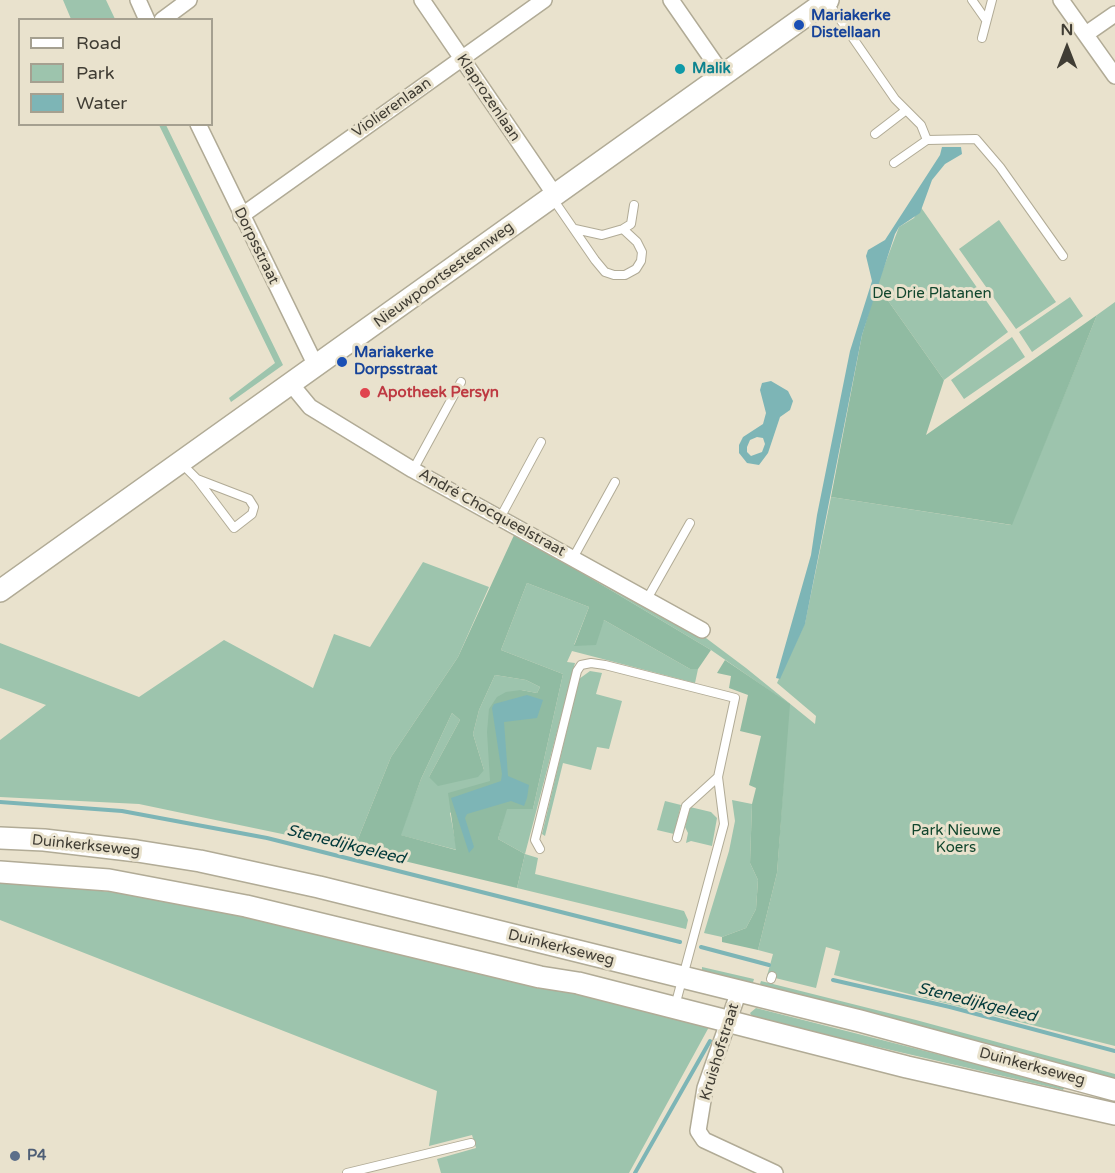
<!DOCTYPE html>
<meta charset="utf-8">
<style>
body{margin:0}
#map{position:relative;width:1115px;height:1173px;overflow:hidden;background:#e9e2cd;font-family:"Varela Round",sans-serif}
canvas{display:block}
.legend{position:absolute;left:18px;top:18px;width:195px;height:108px;box-sizing:border-box;background:#e9e2cd;border:2px solid #a5a090;margin:0;padding:8px 10px;list-style:none;font-size:18px;color:#403d34}
.legend li{display:flex;align-items:center;gap:12px;height:30px}
.legend b{width:30px;border:2px solid #a5a090}
.north{position:absolute;left:1037px;top:18px;width:60px;height:60px;-webkit-text-stroke:4px #e9e2cd;paint-order:stroke;rotate:0deg;font-size:16px;font-weight:700;line-height:24px;text-align:center;color:#403d34}
.north::after{content:'';display:block;margin:auto;width:21px;height:27px;background:#403d34;clip-path:polygon(50% 0,100% 100%,50% 72%,0 100%)}
</style>
<div id="map">
<canvas width="1115" height="1173"></canvas>
<ul class="legend">
<li><b style="height:8px;background:#fff"></b>Road</li>
<li><b style="height:16px;background:#9dc4ad"></b>Park</li>
<li><b style="height:16px;background:#7db5b6"></b>Water</li>
</ul>
<div class="north">N</div>
</div>
<script>
const context = document.querySelector('canvas').getContext('2d');
context.lineJoin = 'round';
function fillPath(path, color) { context.fillStyle = color; context.fill(path, 'evenodd'); }
const poly = rows => new Path2D(rows.map(r => 'M' + r).join(''));
function strokePath(path, color, width, dash) { context.strokeStyle = color; context.lineWidth = width; context.lineCap = dash ? 'butt' : 'round'; context.setLineDash(dash || []); context.stroke(path); }
function label(font, color, halo, rows, align = 'center') {
  context.font = font + ' "Varela Round",sans-serif'; context.lineWidth = 6; context.setLineDash([]); context.textBaseline = 'middle'; context.strokeStyle = halo; context.fillStyle = color; for (const [text, x, y, turn = 0] of rows) {
    context.save(); context.translate(x, y); context.rotate((+turn || 0) * Math.PI / 180); context.textAlign = isNaN(turn) ? turn : align; if (halo) context.strokeText(text, 0, 0); context.fillText(text, 0, 0); context.restore();
  }
}
fillPath(poly([
 [63,0,106,0,115,19,71,19],
 [159,125,166,125,283,365,231,402,229,398,275,363],
 [920,206,1008,332,944,380,877,285,899,227,914,218],
 [999,220,1056,302,1016,329,959,249],
 [1070,297,1083,316,1032,352,1019,332],
 [1115,302,1115,1046,834,975,840,951,826,947,816,988,767,976,773,954,758,950,777,873,789,704,711,650,515,533,698,632,746,668,815,724,816,716,777,683,805,623,831,497,1011,525,1097,315],
 [1012,337,1025,357,964,399,951,380],
 [423,562,489,587,458,657,391,757,354,849,139,804,0,797,0,740,46,705,0,688,0,643,139,697,224,640,313,688,334,634,370,647],
 [527,583,589,607,574,645,604,620,690,669,698,669,695,683,572,651,567,662,575,663,525,854,538,858,535,874,684,911,688,920,686,929,517,888,525,854,498,839,506,809,533,809,563,674,501,650],
 [590,671,602,673,596,694,622,701,609,749,597,747,591,770,563,763,545,836,542,834,579,679],
 [495,675,526,680,540,687,537,693,521,690,490,782,450,813,457,850,400,835,421,779,452,713,460,720,429,777,484,770,473,734,479,710],
 [732,800,752,804,750,863,758,880,756,909,746,928,722,937,704,933,729,851,735,821],
 [665,801,681,805,674,834,657,830],
 [690,807,711,812,717,818,712,846,691,841,686,843,688,833,685,827],
 [0,881,34,882,186,902,451,963,709,1027,629,1173,441,1173,437,1159,476,1148,472,1135,429,1146,437,1091,0,920],
 [702,967,754,979,752,986,702,972],
 [761,981,916,1020,1115,1074,1115,1080,759,987],
 [756,1008,988,1067,1064,1088,1063,1090,753,1018,750,1013]
]), '#9dc4ad');
fillPath(poly([
 [877,285,944,380,926,435,1097,315,1012,525,831,497,862,335],
 [515,533,711,650,698,669,690,669,604,620,596,645,574,646,589,607,527,583,501,650,563,674,533,809,507,809,498,839,525,854,517,888,354,849,391,757,458,657],
 [495,675,526,680,540,687,537,693,521,690,506,692,497,697,489,709,487,732,490,781,448,793,456,850,401,835,421,779,452,713,460,720,429,777,438,786,478,777,484,770,473,734,479,710],
 [725,660,790,704,777,873,758,950,722,942,722,937,746,928,756,909,758,880,750,863,752,804,756,788,749,785,761,736,740,731,748,695,729,688,731,676,717,673]
]), '#90bba2');
fillPath(poly([
 [942,147,961,147,962,154,945,164,932,180,920,213,899,227,895,234,862,335,805,624,780,679,776,678,811,555,817,515,850,351,872,281,866,256,868,250,885,240,940,155],
 [771,381,788,391,793,401,790,410,780,417,768,453,759,465,747,463,739,453,739,445,743,437,763,424,766,413,760,390,762,383],
 [757,437,763,438,765,444,762,452,751,456,747,452,747,447,750,440],
 [527,695,543,700,537,718,504,722,508,776,529,785,527,798,524,806,511,801,467,814,465,818,474,847,469,853,451,798,501,781,502,774,492,708,494,704]
]), '#7db5b6');
strokePath(poly([
 [0,802,122,811,267,838,680,942],
 [701,947,769,965],
 [833,980,950,1007,1115,1051],
 [635,1173,710,1041]
]), '#7db5b6', 4);
const service = poly([
 [972,0,986,20],
 [828,2,895,99,921,125,927,140,894,163],
 [982,38,992,0],
 [875,134,905,111],
 [927,140,976,139,1000,167,1063,256],
 [553,199,595,260,605,272,614,275,625,275,636,269,641,261,642,252,637,242,623,229],
 [575,229,602,235,623,229,631,224,634,205],
 [181,463,197,479,234,528,252,514,254,507,249,499,197,479],
 [413,470,461,382],
 [500,518,541,442],
 [573,558,615,482],
 [647,599,690,523],
 [677,838,686,806,718,777],
 [540,849,535,840,577,671,581,665,591,663,605,665,735,698,718,777,724,824,675,1006],
 [771,979,772,976],
 [347,1173,471,1143]
]);
const minor = poly([
 [138,0,147,20],
 [422,0,555,195],
 [671,0,723,75],
 [1061,0,1115,76],
 [162,20,189,0],
 [1086,34,1115,14],
 [198,124,316,366],
 [241,216,544,0],
 [291,384,310,407,413,470,702,630],
 [739,991,705,1088,698,1131,704,1140,775,1173]
]);
const secondary = poly([
 [0,591,828,0],
 [0,838,44,840,137,851,200,861,319,887,860,1021,1115,1090],
 [0,872,109,880,246,906,540,977,578,983,907,1067,1115,1114]
]);
strokePath(service, '#b1ab96', 10);
strokePath(minor, '#b1ab96', 18);
strokePath(secondary, '#b1ab96', 24);
strokePath(service, '#fff', 8);
strokePath(minor, '#fff', 15);
strokePath(secondary, '#fff', 21);
for (const [x, y, r, color] of [
 [799,25,6,"#1a4fb4"],
 [680,69,6,"#0f9aa8"],
 [342,362,6,"#1a4fb4"],
 [365,393,6,"#e0444e"],
 [15,1156,6,"#5c6f8a"]
]) { const dot = new Path2D(); dot.arc(x, y, r, 0, 2 * Math.PI); context.fillStyle = color; context.fill(dot); strokePath(dot, '#e9e2cd', 2); }
label('bold 15px', '#164399', '#e9e2cd', [
 ["Mariakerke",811,16],
 ["Distellaan",811,33],
 ["Mariakerke",354,353],
 ["Dorpsstraat",354,370]
], 'left');
label('bold 15px', '#0d838f', '#e9e2cd', [
 ["Malik",692,69]
], 'left');
label('15px', '#403d34', '#e9e2cd', [
 ["Klaprozenlaan",488,98,56],
 ["Violierenlaan",392,108,-35],
 ["Dorpsstraat",256,246,64],
 ["Nieuwpoortsesteenweg",444,275,-36],
 ["André Chocqueelstraat",492,513,29],
 ["Duinkerkseweg",86,846,6],
 ["Duinkerkseweg",561,948,14],
 ["Kruishofstraat",720,1052,-73],
 ["Duinkerkseweg",1032,1067,15]
]);
label('15px', '#11462d', '#e9e2cd', [
 ["De Drie Platanen",932,294],
 ["Park Nieuwe",956,831],
 ["Koers",956,848]
]);
label('bold 15px', '#be3a42', '#e9e2cd', [
 ["Apotheek Persyn",377,393]
], 'left');
label('bold 15px', '#4e5e75', '#e9e2cd', [
 ["P4",27,1156]
], 'left');
label('italic 16px', '#00393a', '#e9e2cd', [
 ["Stenedijkgeleed",346,845,14],
 ["Stenedijkgeleed",977,1003,14]
]);
</script>
